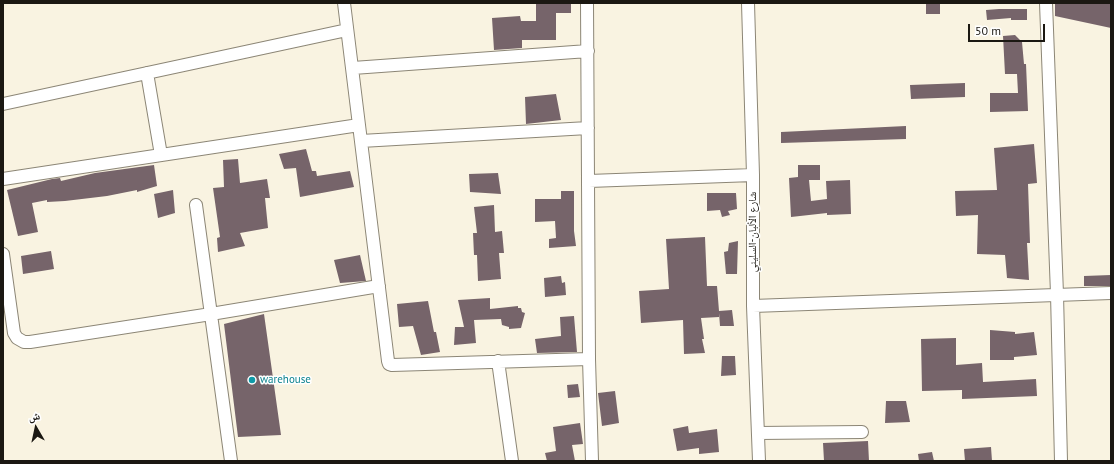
<!DOCTYPE html>
<meta charset="utf-8">
<style>
body{margin:0}
#map{position:relative;width:1114px;height:464px;overflow:hidden;background:#f9f3e1;font-family:"PT Sans","Noto Naskh Arabic",sans-serif}
canvas{display:block}
.frame{position:absolute;inset:0;border:4px solid #1b1812;pointer-events:none}
.north{position:absolute;left:16px;top:408px;width:40px;height:40px;-webkit-text-stroke:3px #fff;paint-order:stroke;rotate:351deg;font-size:11px;font-weight:700;line-height:16px;text-align:center;color:#1b1812}
.north::after{content:'';display:block;margin:auto;width:14px;height:18px;background:#1b1812;clip-path:polygon(50% 0,100% 100%,50% 72%,0 100%)}
.scale{position:absolute;left:968px;top:24px;width:77px;height:18px;box-sizing:border-box;border:2px solid #1b1812;border-top:0;padding-left:5px;font-size:12px;line-height:14px;white-space:nowrap;color:#1b1812;-webkit-text-stroke:3px #fff;paint-order:stroke}
</style>
<div id="map">
<canvas width="1114" height="464"></canvas>
<div class="frame"></div>
<div class="north">ش</div>
<div class="scale">50 m</div>
</div>
<script>
const context = document.querySelector('canvas').getContext('2d');
context.lineJoin = 'round';
function fillPath(path, color) { context.fillStyle = color; context.fill(path, 'evenodd'); }
const poly = rows => new Path2D(rows.map(r => 'M' + r).join(''));
function strokePath(path, color, width, dash) { context.strokeStyle = color; context.lineWidth = width; context.lineCap = dash ? 'butt' : 'round'; context.setLineDash(dash || []); context.stroke(path); }
function label(font, color, halo, rows, align = 'center') {
  context.font = font + ' "PT Sans","Noto Naskh Arabic",sans-serif'; context.lineWidth = 3; context.setLineDash([]); context.textBaseline = 'middle'; context.strokeStyle = halo; context.fillStyle = color; for (const [text, x, y, turn = 0] of rows) {
    context.save(); context.translate(x, y); context.rotate((+turn || 0) * Math.PI / 180); context.textAlign = isNaN(turn) ? turn : align; if (halo) context.strokeText(text, 0, 0); context.fillText(text, 0, 0); context.restore();
  }
}
fillPath(poly([
 [536,3,571,3,571,13,556,13,556,40,522,40,522,48,494,50,492,18,520,16,521,21,536,21],
 [926,3,940,3,940,14,926,14],
 [1055,3,1111,3,1111,28,1055,16],
 [999,9,1027,9,1027,20,1011,20,1011,18,987,20,986,10],
 [1015,35,1022,42,1024,64,1026,64,1028,111,990,112,990,93,1018,93,1017,74,1005,74,1003,36],
 [965,83,965,97,911,99,910,85],
 [556,94,561,120,526,124,525,97],
 [906,126,906,139,781,143,781,132],
 [1034,144,1037,183,1028,184,1030,243,1027,243,1029,280,1007,278,1005,255,977,254,978,215,956,216,955,191,997,190,994,148],
 [306,149,312,171,316,171,317,176,350,171,354,187,300,197,296,168,284,169,279,154],
 [238,159,240,183,267,179,270,198,265,198,268,228,240,233,245,246,218,252,217,238,220,237,213,188,224,187,223,160],
 [154,165,157,186,137,192,137,190,107,196,65,201,47,202,47,200,32,203,38,232,18,236,7,190,52,179,60,178,61,181,95,173],
 [798,165,820,165,820,180,809,180,811,201,827,199,826,181,850,180,851,214,827,215,827,213,791,217,789,178,798,177],
 [498,173,501,194,470,192,469,174],
 [173,190,175,213,158,218,154,194],
 [561,191,574,191,574,231,576,246,549,248,549,239,556,238,555,221,535,222,535,199,561,199],
 [707,193,736,193,737,209,728,211,730,215,722,217,720,210,707,211],
 [494,205,495,232,502,231,504,253,499,253,501,279,478,281,477,255,474,255,473,233,477,233,474,207],
 [705,237,707,286,717,286,719,311,732,310,734,326,720,326,719,313,719,317,701,318,704,339,702,339,705,353,684,354,683,320,641,323,639,291,669,289,666,239],
 [738,241,737,274,726,274,724,252,728,251,729,243],
 [51,251,54,269,23,274,21,256],
 [360,255,366,281,340,283,334,260],
 [1111,275,1111,286,1084,286,1084,276],
 [561,276,562,283,565,282,566,295,545,297,544,278],
 [490,298,490,309,518,306,518,308,521,308,522,312,525,313,521,328,509,329,509,327,502,325,501,319,474,320,476,343,454,345,455,327,464,327,458,300],
 [428,301,434,332,436,332,440,352,421,355,413,326,399,327,397,304],
 [264,314,281,435,238,437,224,324],
 [574,316,577,352,537,353,535,339,561,336,560,317],
 [990,330,1015,332,1015,334,1034,332,1037,355,1014,357,1014,360,990,360],
 [956,338,956,365,982,363,983,382,1036,379,1037,396,962,399,962,390,922,391,921,339],
 [722,356,735,356,736,375,721,376],
 [578,384,580,397,568,398,567,385],
 [615,391,619,423,602,426,598,393],
 [886,401,906,401,910,422,885,423],
 [580,423,583,444,572,445,575,461,547,461,545,453,556,451,553,427],
 [688,426,689,433,717,429,719,452,699,454,699,448,677,451,673,429],
 [868,441,869,461,824,461,823,443],
 [991,447,992,461,965,461,964,449],
 [932,452,934,461,919,461,918,454]
]), '#76646a');
const minor = poly([
 [344,3,388,361,389,364,392,365,589,359],
 [587,3,589,359,592,461],
 [748,3,753,175,753,306,759,461],
 [1046,3,1057,294,1061,461],
 [353,68,588,51],
 [147,73,161,155],
 [3,104,347,30],
 [361,141,588,128],
 [3,179,359,125],
 [589,181,753,175],
 [196,205,231,461],
 [3,254,14,333,17,338,24,342,30,342,211,314,379,286],
 [753,306,1111,293],
 [498,361,512,461],
 [758,433,862,432]
]);
strokePath(minor, '#8c8676', 14);
strokePath(minor, '#fff', 12);
for (const [x, y, r, color] of [
 [252,380,4,"#0f9aa8"]
]) { const dot = new Path2D(); dot.arc(x, y, r, 0, 2 * Math.PI); context.fillStyle = color; context.fill(dot); strokePath(dot, '#fff', 1.5); }
label('11px', '#1b1812', '#fff', [
 ["شارع الألبان-السليني",753,232,-90]
]);
label('11px', '#0d838f', '#fff', [
 ["warehouse",260,380]
], 'left');
</script>
